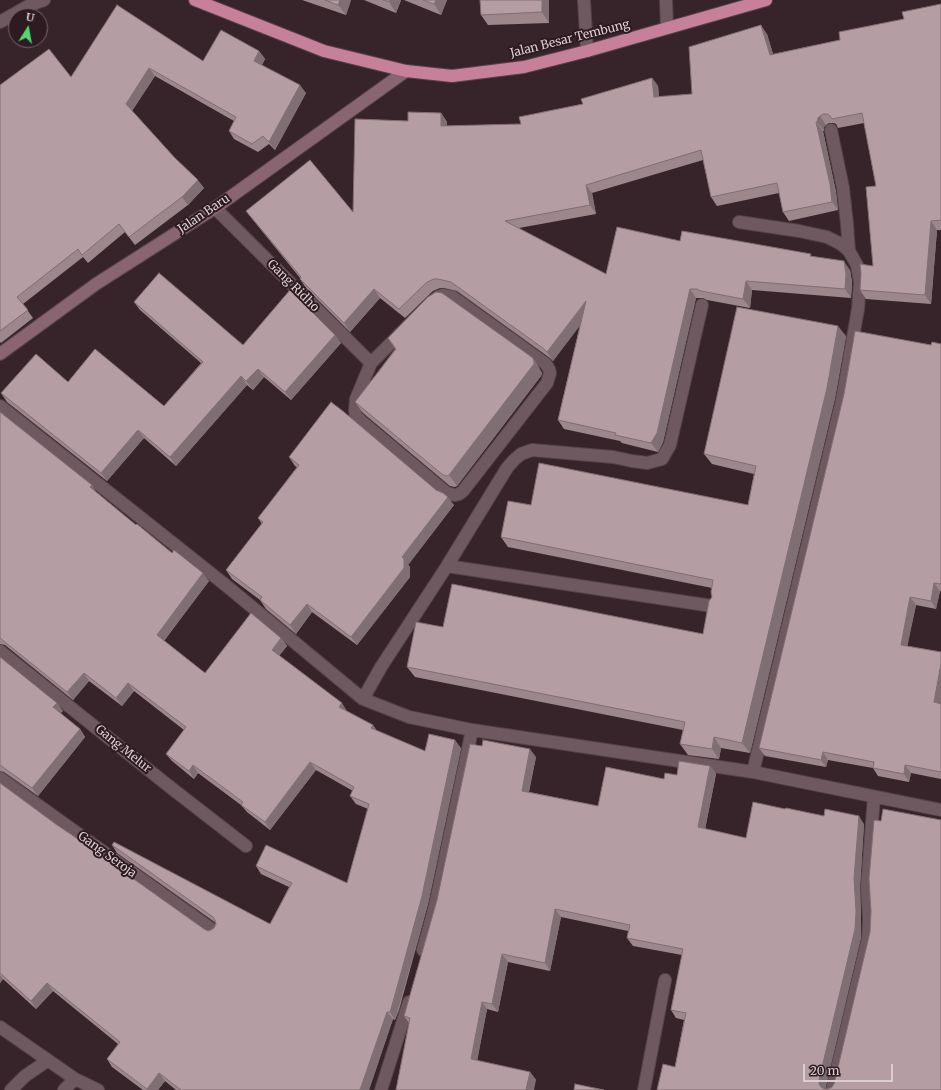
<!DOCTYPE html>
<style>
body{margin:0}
#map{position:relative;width:941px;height:1090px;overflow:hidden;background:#37242a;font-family:Merriweather,serif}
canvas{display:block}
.north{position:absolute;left:8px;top:8px;width:40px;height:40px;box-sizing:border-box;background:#2d1b21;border:1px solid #736368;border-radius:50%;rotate:11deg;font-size:11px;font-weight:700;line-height:16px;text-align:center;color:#dbced2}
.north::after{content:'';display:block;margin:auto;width:14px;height:18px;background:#56d671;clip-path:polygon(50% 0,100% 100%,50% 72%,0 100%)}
.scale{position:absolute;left:803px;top:1064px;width:90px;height:18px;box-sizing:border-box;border:2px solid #dbced2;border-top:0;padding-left:5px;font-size:12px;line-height:14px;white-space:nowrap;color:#dbced2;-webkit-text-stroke:3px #2d1b21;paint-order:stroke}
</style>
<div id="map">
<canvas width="941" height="1090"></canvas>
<div class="north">U</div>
<div class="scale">20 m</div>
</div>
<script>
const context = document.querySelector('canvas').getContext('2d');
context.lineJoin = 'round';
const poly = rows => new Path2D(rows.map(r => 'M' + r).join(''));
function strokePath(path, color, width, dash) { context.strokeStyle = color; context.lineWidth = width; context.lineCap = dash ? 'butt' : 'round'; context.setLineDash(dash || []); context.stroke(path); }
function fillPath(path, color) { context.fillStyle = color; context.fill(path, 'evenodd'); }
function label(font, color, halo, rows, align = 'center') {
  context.font = font + ' Merriweather,serif'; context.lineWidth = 4; context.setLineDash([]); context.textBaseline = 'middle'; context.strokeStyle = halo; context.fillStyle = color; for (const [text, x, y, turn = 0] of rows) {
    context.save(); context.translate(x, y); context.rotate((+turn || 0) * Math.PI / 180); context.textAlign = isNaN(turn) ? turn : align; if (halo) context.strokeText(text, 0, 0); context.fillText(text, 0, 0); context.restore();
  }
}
const lane = poly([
 [666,0,667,28],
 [11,1090,25,1076,47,1061]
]);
const street = poly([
 [584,0,587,51],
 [0,22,30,5,44,0],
 [831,130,843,188,847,224,849,251],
 [215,208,371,363],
 [739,222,799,231,827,237,841,244,849,251,857,265,860,282,858,309,842,400,753,772],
 [443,295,453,297,546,364,549,369,550,373,547,383,463,491,459,494,455,495,447,493,360,420,356,416,355,410,356,399,371,363,431,303,438,297,443,295],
 [0,406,223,583,363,699,409,717,472,730,753,772,941,810],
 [447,566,712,606],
 [0,651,170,787,246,846],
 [363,699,381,667,447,566,507,468,514,460,521,454,532,450,613,457,632,461,647,463,662,459,670,445,702,305],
 [0,778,214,931],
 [423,950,435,906,472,730],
 [0,1027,75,1079,98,1090],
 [64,1090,75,1079],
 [381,1090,409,1002],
 [644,1090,665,980],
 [832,1090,868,938,869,919,867,887,874,797]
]);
const secondary = poly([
 [0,354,96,284,215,208,406,71]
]);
const highway = poly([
 [195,0,324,51,406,71,452,76,524,67,587,51,766,0]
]);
strokePath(lane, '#534348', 14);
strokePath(street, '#534348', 14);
strokePath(secondary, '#534348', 14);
strokePath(highway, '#534348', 14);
strokePath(lane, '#6f5960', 12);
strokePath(street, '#6f5960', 12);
strokePath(secondary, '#896571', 12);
strokePath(highway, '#c78099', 12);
fillPath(poly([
 [302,0,351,0,346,15],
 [364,0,401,0,396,13],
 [404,0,447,0,441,15],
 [549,0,549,23,488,25,481,15],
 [941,4,941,230,937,230,931,304,866,299,860,290,873,266,876,186,864,123,838,128,836,124,834,123,829,123,826,125,824,127,824,131,823,131,836,192,838,210,789,221,783,212,779,193,717,206,711,197,703,160,592,193,596,214,519,228,606,274,680,241,812,256,850,270,852,282,851,298,752,290,750,308,707,300,703,298,696,298,663,442,658,452,622,443,620,441,564,429,558,420,580,325,553,361,550,358,457,291,444,288,440,288,433,291,405,318,380,298,350,332,306,288,300,279,300,278,253,220,246,211,353,212,408,121,441,113,447,122,447,126,521,124,583,104,652,78,658,86,659,97,692,94,767,34,773,54,840,40,904,19],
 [259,51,265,59,262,65,306,93,275,150,269,144,258,152,234,139,229,131,234,121,155,76,132,111,174,157,204,188,188,205,135,245,125,232,88,263,83,257,23,304,33,318,1,343,0,342,0,85,203,61],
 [134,302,243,345,335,335,341,343,291,400,264,377,253,390,247,385,176,466,144,438,107,481,7,402,1,393,68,382,164,406,201,363,140,310],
 [846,336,835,398,750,753,721,748,719,759,688,755,680,744,683,730,415,677,407,667,443,627,703,634,712,597,712,588,508,547,501,537,531,505,748,505,754,474,712,464,704,454],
 [388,338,533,358,542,373,541,376,457,486,455,487,450,486,363,413,355,402,395,349],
 [941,344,941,591,940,591,936,609,916,605,907,646,941,704,941,779,911,773,909,782,878,776,873,768,828,760,826,767,765,756,759,748,931,345],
 [0,412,136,525,209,581,164,641,205,673,281,638,287,646,279,656,347,711,373,725,377,731,425,751,461,748,428,904,399,1010,395,1020,393,1019,369,1090,176,1090,165,1081,158,1090,143,1090,112,1067,107,1059,118,1044,53,991,36,1009,3,979,0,983,0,783,57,825,204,929,208,931,211,930,214,928,216,923,117,853,112,845,270,924,289,887,261,874,256,866,347,883,368,809,356,804,350,796,353,791,316,770,270,830,247,812,241,805,198,773,194,779,172,761,166,754,184,730,134,691,122,706,89,681,73,700,5,645,0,644],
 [289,457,454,505,408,565,410,567,410,577,357,645,312,612,296,634,266,609,260,600,232,579,226,570,262,524,258,518,297,467,295,466],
 [0,657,63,711,60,713,80,729,85,737,38,796,4,772,0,771],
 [536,757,529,792,598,806,664,779,710,766,716,774,705,829,746,838,864,824,860,886,861,919,861,937,825,1089,941,1090,657,1090,675,1067,684,1020,676,1018,671,1010,682,955,633,946,627,938,628,931,561,917,550,971,508,962,498,1012,487,1009,477,1061,530,1072,536,1080,396,1090,409,1023,404,1016]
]), '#9c878d');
fillPath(poly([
 [340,0,351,0,346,15,338,5],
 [390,0,401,0,396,13,389,2],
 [436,0,447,0,441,15,434,4],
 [542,0,549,0,549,23,542,12],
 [761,25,767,34,776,64,770,55],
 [259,51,265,59,259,69,254,61],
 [149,68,155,76,131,112,126,104],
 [652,78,658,86,660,106,654,97],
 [300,85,306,93,275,150,269,142],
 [441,113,447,122,447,135,441,126],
 [820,116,826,125,824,127,824,131,817,122,818,118],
 [816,122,823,131,836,192,838,210,832,202],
 [198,180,204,188,188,205,182,197],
 [586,185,592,193,596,214,590,205],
 [931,221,937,230,931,304,925,295],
 [844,261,850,270,852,282,851,298,845,289],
 [746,281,752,290,750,308,743,299],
 [374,289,380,298,350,332,344,323],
 [690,289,696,298,663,442,658,452,651,443],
 [586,301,592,310,553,361,547,352],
 [838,326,846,336,835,398,750,753,742,743],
 [335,335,341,343,291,400,285,392],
 [533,358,542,373,541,376,457,486,449,475],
 [258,369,264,377,253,390,246,381],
 [241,376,247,385,176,466,170,457],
 [138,430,144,438,107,481,101,473],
 [92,485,97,493,90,487],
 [448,497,454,505,408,565,410,567,410,577,357,645,351,637,402,557],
 [203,573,209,581,162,643,157,635],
 [934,583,940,591,936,609,931,601],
 [910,597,916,605,906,653,901,645],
 [307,604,312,612,296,634,290,625],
 [281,638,287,646,277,658,272,650],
 [941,664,941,702,940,710,934,702],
 [84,673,89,681,73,700,67,692],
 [128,683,134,691,122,706,116,698],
 [57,703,63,711,59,715,53,707],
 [342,703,347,711,339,707],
 [373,725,378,733,371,728],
 [80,729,85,737,38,796,32,788],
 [714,737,721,748,719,759,712,749],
 [455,740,461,748,428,904,395,1020,390,1012],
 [530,749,536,757,527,799,522,791],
 [823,752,828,760,826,767,821,760],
 [310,762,316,770,270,830,265,822],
 [193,765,198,773,194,779,189,771],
 [905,765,911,773,909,782,904,774],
 [710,766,716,774,704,835,698,827],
 [859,816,864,824,860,886,861,919,861,937,825,1090,823,1090,819,1084,819,1080,854,878],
 [555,909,561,917,550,971,545,963],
 [502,954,508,962,498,1012,492,1004],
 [0,975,3,979,0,983],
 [47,983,53,991,36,1009,31,1001],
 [482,1002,487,1009,476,1067,471,1059],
 [387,1012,393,1019,369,1090,360,1090],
 [530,1072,536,1080,534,1090,526,1090],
 [159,1073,165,1081,158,1090,148,1090,147,1089]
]), '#7f6e73');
const building = poly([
 [325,0,340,0,338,5,325,0],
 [383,0,390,0,389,2,383,0],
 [423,0,436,0,434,4,423,0],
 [480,0,542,0,542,12,481,15,480,0],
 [941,4,941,220,931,221,925,295,860,290,861,274,860,264,873,266,866,187,876,186,862,113,832,119,830,116,828,114,823,114,820,116,818,118,817,122,816,122,830,184,832,202,783,212,777,183,711,197,701,150,586,185,590,205,505,221,606,274,617,227,680,241,682,231,811,254,810,256,844,261,846,274,845,289,746,281,743,299,701,291,697,289,690,289,657,433,651,443,615,435,616,433,558,420,586,301,547,352,544,349,451,282,438,279,434,279,427,282,399,309,374,289,344,323,300,279,301,277,246,211,310,160,353,212,355,119,408,121,408,112,441,113,441,126,521,124,519,117,583,104,581,99,652,78,654,97,692,94,689,47,761,25,770,55,840,40,839,32,904,19,902,12,941,4],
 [117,5,203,61,221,30,259,51,254,61,300,85,269,142,263,136,252,144,229,131,236,117,149,68,126,104,174,157,198,180,182,197,129,237,119,224,82,255,78,249,17,297,28,310,0,331,0,85,49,49,71,77,117,5],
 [159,273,243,345,290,290,335,335,285,392,258,369,246,381,241,376,170,457,138,430,101,473,1,393,36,354,68,382,95,349,164,406,203,362,134,302,159,273],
 [436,292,442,293,533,358,534,362,534,364,449,475,447,476,443,475,355,402,396,349,388,338,428,297,436,292],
 [737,307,838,326,827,388,742,743,714,737,712,749,680,744,685,722,407,667,416,622,443,627,452,584,703,634,709,601,712,597,711,592,713,580,501,537,508,501,531,505,539,463,748,505,756,466,704,454,737,307],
 [855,331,931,345,932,342,941,344,941,584,934,583,931,601,910,597,901,645,941,652,941,664,934,702,941,704,941,772,905,765,904,774,873,768,874,762,823,752,821,760,759,748,844,394,855,331],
 [331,402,344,412,436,490,443,493,448,497,402,557,404,559,404,568,351,637,307,604,290,625,260,600,262,597,226,570,263,522,258,518,299,465,289,457,331,402],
 [0,412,92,485,90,487,136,525,137,524,172,553,174,550,203,573,157,635,205,673,251,613,281,638,272,650,342,703,339,707,373,725,371,728,425,751,429,734,455,740,422,896,393,1002,390,1012,387,1012,360,1090,181,1090,159,1073,147,1089,107,1059,120,1042,47,983,31,1001,0,973,0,783,57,825,72,835,204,929,208,931,211,930,214,928,216,924,215,920,213,917,112,845,114,842,270,924,292,883,256,866,266,845,347,883,369,804,350,796,354,787,310,762,265,822,241,805,243,802,193,765,189,771,166,754,186,727,128,683,116,698,84,673,67,692,0,638,0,412],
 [0,657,57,703,53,707,80,729,32,788,0,765,0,657],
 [483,740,530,749,522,791,598,806,606,767,664,779,665,773,677,775,679,761,710,766,698,827,746,838,753,802,785,809,786,808,824,816,825,809,859,816,854,878,856,911,855,929,819,1080,819,1084,821,1087,825,1089,828,1089,832,1087,834,1084,870,932,871,911,869,879,874,820,881,821,883,809,941,820,941,1090,657,1090,663,1064,675,1067,686,1013,671,1010,683,949,627,938,630,925,555,909,545,963,502,954,492,1004,482,1002,471,1059,530,1072,526,1090,396,1090,410,1018,404,1016,437,900,470,744,482,746,483,740],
 [575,1084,604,1090,574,1090,575,1084]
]);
fillPath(building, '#b59da4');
strokePath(building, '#7f6e73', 1);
label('12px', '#dbced2', '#2d1b21', [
 ["Jalan Besar Tembung",570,39,-14],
 ["Jalan Baru",204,214,-34],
 ["Gang Ridho",293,286,45],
 ["Gang Melur",123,749,39],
 ["Gang Seroja",107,855,36]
]);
</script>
